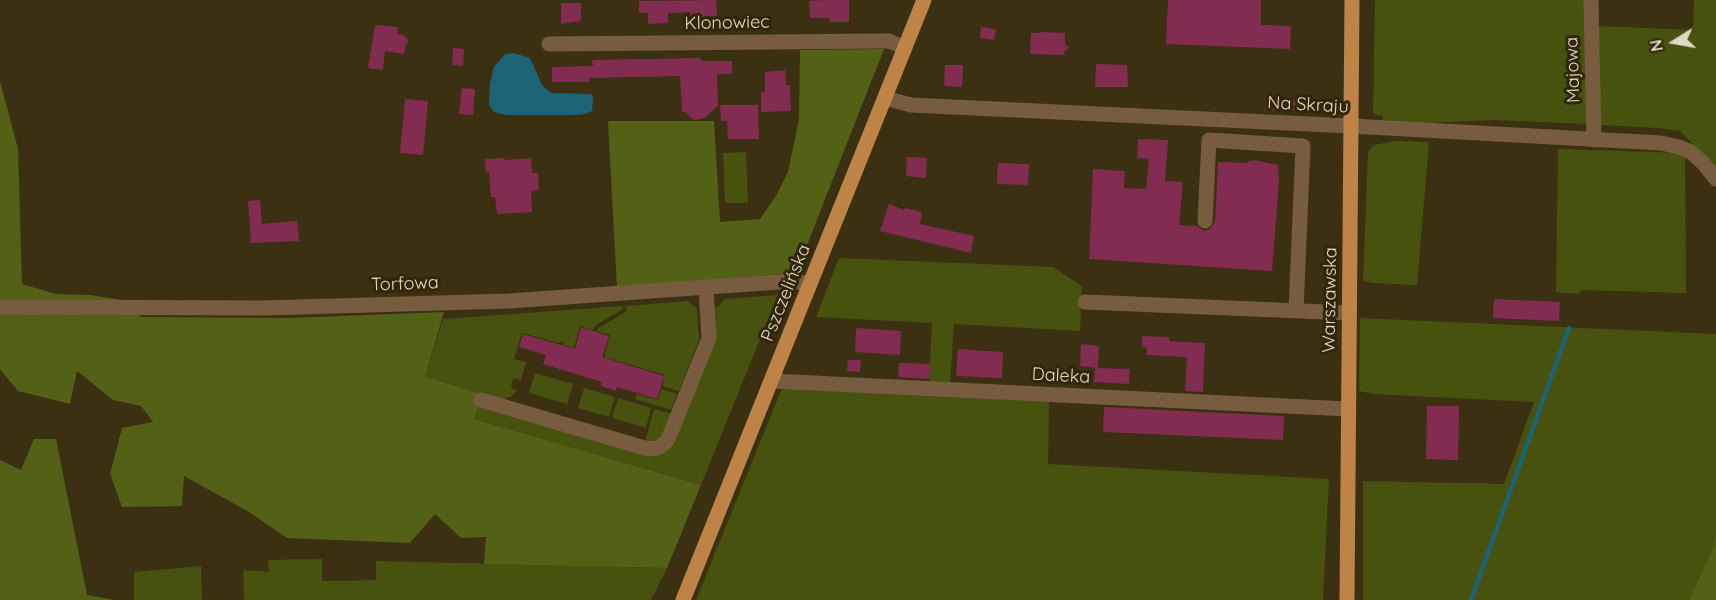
<!DOCTYPE html>
<meta charset="utf-8">
<style>
body{margin:0}
#map{position:relative;width:1716px;height:600px;overflow:hidden;background:#3c3013;font-family:Quicksand,sans-serif}
canvas{display:block}
.north{position:absolute;left:1644px;top:12px;width:60px;height:60px;-webkit-text-stroke:4px #322609;paint-order:stroke;rotate:259deg;font-size:16px;font-weight:700;line-height:24px;text-align:center;color:#e0d9c8}
.north::after{content:'';display:block;margin:auto;width:21px;height:27px;background:#e0d9c8;clip-path:polygon(50% 0,100% 100%,50% 72%,0 100%)}
</style>
<div id="map">
<canvas width="1716" height="600"></canvas>
<div class="north">N</div>
</div>
<script>
const context = document.querySelector('canvas').getContext('2d');
context.lineJoin = 'round';
function fillPath(path, color) { context.fillStyle = color; context.fill(path, 'evenodd'); }
const poly = rows => new Path2D(rows.map(r => 'M' + r).join(''));
function strokePath(path, color, width, dash) { context.strokeStyle = color; context.lineWidth = width; context.lineCap = dash ? 'butt' : 'round'; context.setLineDash(dash || []); context.stroke(path); }
function label(font, color, halo, rows, align = 'center') {
  context.font = font + ' Quicksand,sans-serif'; context.lineWidth = 6; context.setLineDash([]); context.textBaseline = 'middle'; context.strokeStyle = halo; context.fillStyle = color; for (const [text, x, y, turn = 0] of rows) {
    context.save(); context.translate(x, y); context.rotate((+turn || 0) * Math.PI / 180); context.textAlign = isNaN(turn) ? turn : align; if (halo) context.strokeText(text, 0, 0); context.fillText(text, 0, 0); context.restore();
  }
}
fillPath(poly([
 [1375,0,1587,0,1586,124,1494,120,1399,124,1383,122,1383,117,1373,113],
 [1694,0,1716,0,1716,168,1680,131,1658,128,1599,125,1596,26,1693,30],
 [1395,141,1429,142,1417,285,1372,283,1363,280,1368,152,1374,145],
 [1558,149,1685,153,1686,293,1581,290,1578,294,1556,292],
 [746,152,748,203,725,203,723,153],
 [839,258,1053,267,1082,286,1080,331,954,324,950,385,929,383,932,323,816,317],
 [778,295,701,485,474,419,425,377,443,319,623,306,623,309,595,326,593,330,580,326,574,348,564,345,564,343,560,341,559,343,522,333,514,359,526,362,521,380,513,378,511,388,517,390,512,396,504,399,664,451,712,308,718,307,725,299],
 [688,301,697,309,699,340,679,391,662,386,665,375,604,357,610,335,597,331,597,329,627,311,626,306],
 [1360,318,1716,334,1716,523,1714,546,1689,600,1363,600,1363,481,1504,484,1534,402,1373,394,1359,391],
 [535,373,573,384,567,404,529,393],
 [584,388,615,397,609,417,578,408],
 [782,388,1049,402,1048,464,1329,479,1323,600,696,600],
 [661,389,677,394,671,410,635,399,637,394,658,400],
 [618,398,651,408,646,428,612,418],
 [654,409,673,414,658,442,645,442],
 [322,559,322,581,376,580,376,561,667,568,651,600,244,600,243,570,269,572,268,560],
 [201,566,202,600,134,600,134,572]
]), '#46520e');
fillPath(poly([
 [884,49,798,268,794,273,617,288,608,121,714,121,720,222,760,219,776,196,788,172,799,119,800,50],
 [0,81,18,149,22,284,56,294,90,295,129,301,141,317,291,318,444,312,425,377,481,394,474,419,701,485,667,568,484,564,486,537,461,538,435,514,410,543,287,538,249,512,184,476,182,506,122,507,110,474,122,428,153,422,141,406,113,400,77,371,70,404,18,391,0,369],
 [34,439,56,439,87,595,114,600,0,600,0,460,21,470],
 [1716,523,1716,600,1689,600,1714,546]
]), '#536116');
fillPath(poly([
 [514,53,530,58,542,85,551,93,591,94,593,96,592,111,585,114,575,115,506,115,494,112,489,105,490,83,494,67,505,54]
]), '#1c6475');
strokePath(poly([
 [1471,600,1569,328]
]), '#1c6475', 4.5);
fillPath(poly([
 [716,0,717,16,705,16,705,21,691,21,690,12,668,13,668,23,648,24,648,13,639,13,639,1],
 [824,0,849,0,849,22,829,22,829,18,810,18,809,1],
 [1168,0,1261,0,1261,25,1291,26,1290,49,1166,44],
 [561,3,581,3,581,21,561,24],
 [375,25,398,27,397,34,404,35,409,41,406,44,404,54,385,51,383,70,368,68],
 [981,27,996,29,994,40,980,38],
 [1040,32,1065,33,1065,44,1069,48,1064,52,1064,55,1030,54,1031,33,1040,33],
 [453,48,464,49,463,66,452,65],
 [701,58,700,61,732,61,732,74,717,74,718,106,704,118,693,120,686,112,682,112,680,76,589,78,589,82,552,82,552,67,593,66,592,60],
 [1096,64,1127,65,1128,87,1095,87],
 [945,65,963,65,962,87,944,86],
 [785,70,786,85,790,85,791,111,761,112,761,92,765,92,765,72],
 [462,88,475,89,473,115,459,114],
 [1266,98,1302,100,1301,111,1265,110],
 [405,99,428,101,423,155,400,153],
 [720,105,758,105,759,139,728,139,727,121,721,121],
 [1138,139,1168,140,1165,181,1183,182,1179,225,1197,226,1204,231,1210,229,1215,222,1218,162,1248,163,1248,161,1253,161,1253,160,1278,165,1279,181,1272,271,1089,259,1093,169,1125,171,1124,188,1146,189,1149,159,1137,158],
 [907,157,927,158,926,178,906,176],
 [504,158,504,160,531,158,532,173,538,173,539,190,531,191,532,212,497,214,495,197,491,197,489,172,486,172,485,159],
 [998,163,1029,164,1028,185,997,184],
 [260,200,262,224,297,221,299,241,251,243,248,201],
 [889,204,904,210,905,208,922,212,920,224,974,236,971,253,880,231],
 [1494,299,1560,302,1559,321,1493,318],
 [581,327,609,336,602,357,664,376,657,399,617,387,616,391,601,386,602,382,543,364,546,355,519,347,523,334,575,349],
 [856,328,901,331,900,355,855,352],
 [1142,336,1169,337,1169,341,1205,343,1203,392,1185,391,1187,357,1147,355,1147,348,1142,347],
 [1081,344,1099,346,1098,368,1080,366],
 [958,349,1003,352,1002,378,956,376],
 [848,360,861,360,860,372,847,371],
 [899,363,930,364,929,379,898,377],
 [1095,368,1130,369,1129,384,1094,382],
 [1427,406,1459,406,1458,460,1426,459],
 [1104,407,1284,416,1283,440,1103,432]
]), '#812c50');
strokePath(poly([
 [1591,0,1594,140],
 [549,44,882,41,889,41,905,48],
 [885,98,911,105,1351,126,1661,143,1679,147,1691,152,1703,163,1716,179],
 [1205,221,1209,140,1303,146,1296,311],
 [1085,302,1349,313],
 [0,307,263,308,509,301,793,281,810,284],
 [772,381,1348,409],
 [481,400,648,449,658,448,666,442,669,437,709,338,706,288]
]), '#785c40', 15);
strokePath(poly([
 [683,600,924,0],
 [1347,600,1352,0]
]), '#bd8347', 15);
label('18px', '#e0d9c8', '#322609', [
 ["Klonowiec",727,23,-1],
 ["Majowa",1573,70,-92],
 ["Na Skraju",1308,105,3],
 ["Torfowa",405,284,-2],
 ["Pszczelińska",786,293,-68],
 ["Warszawska",1330,300,-89],
 ["Daleka",1061,376,3]
]);
</script>
